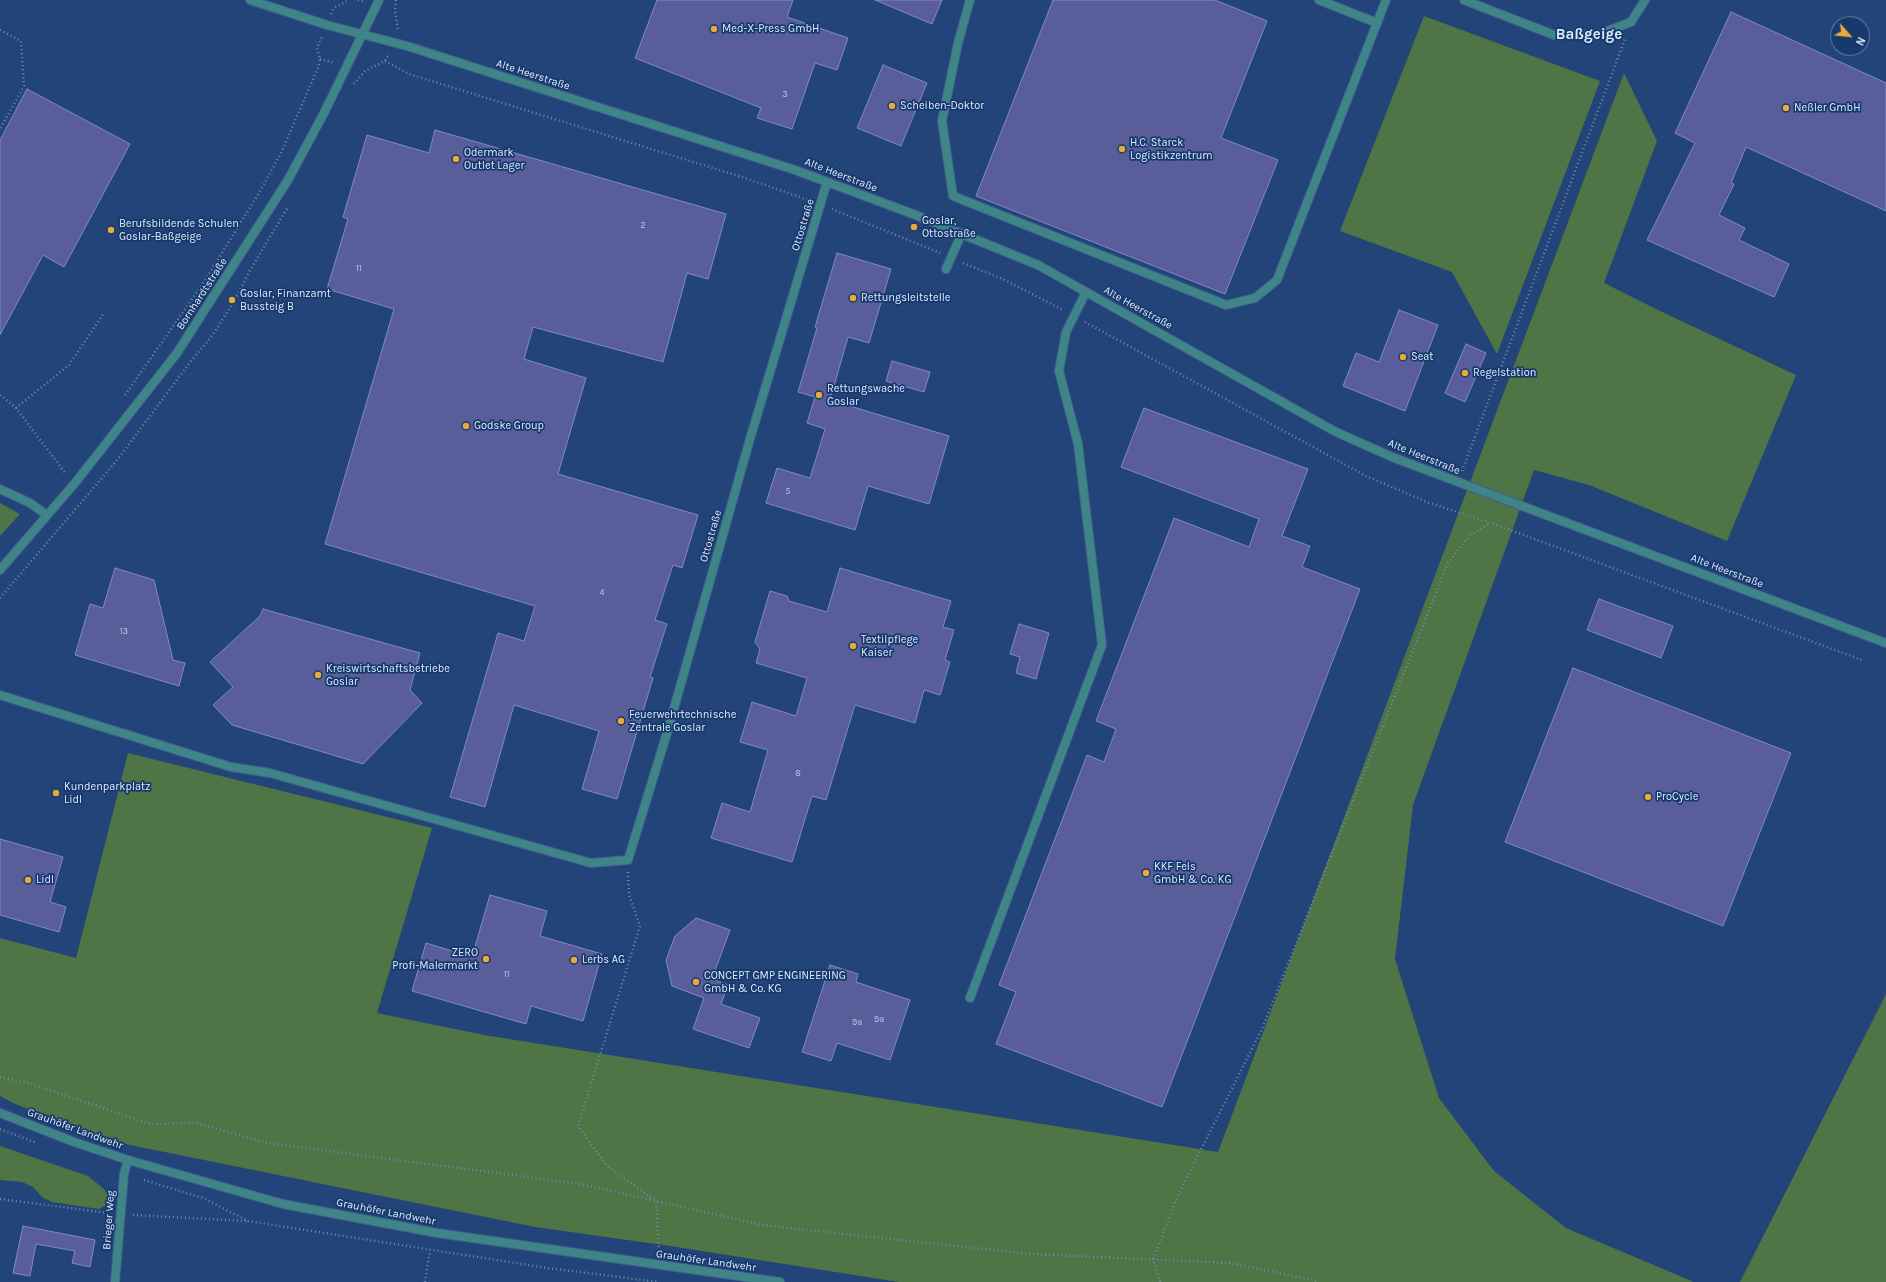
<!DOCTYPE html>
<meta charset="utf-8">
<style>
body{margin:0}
#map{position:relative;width:1886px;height:1282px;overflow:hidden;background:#224478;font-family:Karla,sans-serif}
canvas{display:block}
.north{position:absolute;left:1830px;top:16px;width:40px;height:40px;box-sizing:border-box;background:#17396c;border:1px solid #6781a7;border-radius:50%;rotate:117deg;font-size:11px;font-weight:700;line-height:16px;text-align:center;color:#dfecff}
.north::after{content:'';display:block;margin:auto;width:14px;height:18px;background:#e8ab37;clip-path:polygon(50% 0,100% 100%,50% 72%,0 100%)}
</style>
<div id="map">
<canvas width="1886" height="1282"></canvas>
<div class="north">N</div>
</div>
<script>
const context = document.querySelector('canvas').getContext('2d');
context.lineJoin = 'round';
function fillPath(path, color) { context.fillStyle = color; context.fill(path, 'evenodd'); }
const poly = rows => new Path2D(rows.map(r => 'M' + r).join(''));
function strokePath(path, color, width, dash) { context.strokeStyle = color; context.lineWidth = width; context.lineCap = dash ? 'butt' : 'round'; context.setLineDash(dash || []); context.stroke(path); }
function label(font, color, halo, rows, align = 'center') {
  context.font = font + ' Karla,sans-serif'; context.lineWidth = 3.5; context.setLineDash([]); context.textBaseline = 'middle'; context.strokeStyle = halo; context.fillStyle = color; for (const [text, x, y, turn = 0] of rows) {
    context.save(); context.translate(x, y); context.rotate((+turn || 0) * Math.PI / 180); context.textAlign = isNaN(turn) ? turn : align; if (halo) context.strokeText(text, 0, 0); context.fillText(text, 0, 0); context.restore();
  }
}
fillPath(poly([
 [1424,16,1600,81,1497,354,1452,272,1340,231],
 [1624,73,1657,141,1604,283,1658,310,1796,375,1727,541,1589,485,1534,470,1413,805,1395,959,1439,1098,1494,1171,1566,1228,1694,1282,899,1282,670,1246,535,1227,130,1145,83,1131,13,1103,0,1096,0,938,76,958,128,753,432,828,377,1013,484,1035,1218,1152],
 [0,503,20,514,0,536],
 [1886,994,1886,1282,1740,1282],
 [0,1146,88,1176,104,1189,109,1196,106,1205,99,1209,52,1202,42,1197,33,1187,22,1182,0,1180]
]), '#4f7445');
const building = poly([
 [657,0,793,0,787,17,848,38,837,70,815,63,792,129,757,118,761,108,635,58,657,0],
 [875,0,942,0,932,24,875,0],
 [1053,0,1215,0,1267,21,1221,138,1278,160,1225,294,976,196,1053,0],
 [1731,12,1886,83,1886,211,1746,147,1731,183,1734,184,1719,215,1745,228,1739,240,1789,264,1774,297,1647,240,1695,143,1675,133,1731,12],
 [883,65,927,83,901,146,857,128,883,65],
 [27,89,130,144,64,267,43,255,0,335,0,140,27,89],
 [435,130,726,214,708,279,687,273,663,362,533,327,524,359,586,378,558,474,698,515,682,568,673,565,655,620,667,624,650,677,653,678,617,799,582,789,599,731,514,705,485,807,450,797,498,633,524,641,535,606,325,544,394,309,327,289,348,219,343,217,367,135,429,153,435,130],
 [837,253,891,269,869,343,848,337,830,400,949,436,929,504,868,486,855,530,766,503,777,468,810,478,825,429,807,423,815,397,798,392,817,328,815,327,837,253],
 [1399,310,1438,325,1405,411,1343,386,1356,353,1379,362,1399,310],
 [1466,344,1486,353,1465,402,1445,393,1466,344],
 [892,361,930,372,924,392,886,381,892,361],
 [1144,408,1308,469,1282,536,1310,546,1302,567,1360,589,1162,1107,996,1044,1016,992,999,985,1087,755,1104,762,1116,729,1096,721,1174,518,1249,547,1259,519,1121,467,1144,408],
 [115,568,154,580,173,660,185,663,179,686,75,655,90,604,103,608,115,568],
 [840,568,951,601,943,627,954,630,945,660,950,662,940,695,924,690,915,723,855,705,826,800,812,796,792,862,711,838,722,803,750,812,768,750,740,742,752,702,796,716,807,678,756,663,760,649,755,642,770,591,787,596,789,601,827,612,840,568],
 [1599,599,1673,626,1661,658,1587,630,1599,599],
 [263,609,420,653,410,690,422,703,363,764,232,725,213,705,233,687,210,662,260,616,263,609],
 [1019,624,1049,633,1036,679,1016,673,1020,657,1010,654,1019,624],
 [1573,668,1791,753,1723,926,1505,842,1573,668],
 [0,839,63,857,50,902,66,907,59,932,0,915,0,839],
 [490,895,547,911,540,936,602,954,583,1021,531,1006,526,1024,412,991,426,943,472,957,490,895],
 [696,918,730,930,712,979,728,985,721,1004,760,1018,749,1048,693,1029,704,998,672,986,666,960,675,936,696,918],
 [830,965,858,974,856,982,910,1000,890,1060,837,1043,831,1061,802,1052,830,965],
 [23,1226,95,1240,90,1267,72,1263,75,1251,36,1244,30,1276,13,1273,23,1226]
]);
fillPath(building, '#595e9b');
strokePath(building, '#8188c9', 1);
const service = poly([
 [970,0,958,43,942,121,953,196,1226,305,1255,298,1277,280,1377,23],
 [1319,0,1377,23,1386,0],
 [946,269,962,233],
 [0,489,30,503,47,515],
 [0,695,231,767,270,773,591,863],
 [970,998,1102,645,1078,444,1059,371,1066,332,1086,292]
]);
const minor = poly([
 [250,0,327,25,407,46,795,170,913,214,1038,265,1334,431,1392,457,1886,643],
 [1464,0,1554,35,1600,34,1631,22,1645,0],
 [591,863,628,860,667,733,750,439,827,182],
 [115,1282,124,1174,128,1160]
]);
const tertiary = poly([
 [0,570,75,483,177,353,288,180,324,113,379,0],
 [0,1113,74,1142,128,1160,283,1204,437,1233,780,1282]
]);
strokePath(service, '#405f8e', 10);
strokePath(minor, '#405f8e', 10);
strokePath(tertiary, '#405f8e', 10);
strokePath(poly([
 [358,0,364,2],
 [396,0,395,11,398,30],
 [331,14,334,8,349,0],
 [0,30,21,41,24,86,0,129],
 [320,59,335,63],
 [385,61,409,74,745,178,808,200],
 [354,84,365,71,385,61,389,53],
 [832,209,940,253],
 [963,263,1003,279,1063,310],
 [1085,322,1366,476,1427,502,1491,523,1862,660],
 [0,395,16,408,66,474],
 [125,395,204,282,259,193,281,153,318,68,320,59,317,48,322,37],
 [16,408,69,365,104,313],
 [1462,471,1625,39],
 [0,598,118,459,191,361,212,336,236,298,249,272,288,207],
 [628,872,629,895,640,926,578,1126,607,1166,656,1201,659,1251],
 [0,1077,28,1083,150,1124,196,1123,267,1143,581,1184,762,1225,1030,1254,1229,1263,1314,1280,1318,1282],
 [0,1129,37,1143],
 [144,1180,203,1198,248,1221,547,1268,659,1282],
 [0,1199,108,1213],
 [133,1215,246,1221],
 [425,1282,430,1250],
 [1160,1282,1153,1259,1179,1193,1262,1029,1448,563,1470,535,1490,523]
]), '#7089b0', 2.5, [1, 3]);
strokePath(service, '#3f8588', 8);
strokePath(minor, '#3f8588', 8);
strokePath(tertiary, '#3f8588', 8);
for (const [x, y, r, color] of [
 [714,29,4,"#e8ab37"],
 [892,106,4,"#e8ab37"],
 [1786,108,4,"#e8ab37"],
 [1122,149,4,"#e8ab37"],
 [456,159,4,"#e8ab37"],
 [914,227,4,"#e8ab37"],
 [111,230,4,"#e8ab37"],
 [853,298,4,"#e8ab37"],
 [232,300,4,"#e8ab37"],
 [1403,357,4,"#e8ab37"],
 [1465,373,4,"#e8ab37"],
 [819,395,4,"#e8ab37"],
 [466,426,4,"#e8ab37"],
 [853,646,4,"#e8ab37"],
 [318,675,4,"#e8ab37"],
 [621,721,4,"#e8ab37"],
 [56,793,4,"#e8ab37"],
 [1648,797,4,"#e8ab37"],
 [1146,873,4,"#e8ab37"],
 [28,880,4,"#e8ab37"],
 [486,959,4,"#e8ab37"],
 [574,960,4,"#e8ab37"],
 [696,982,4,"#e8ab37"]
]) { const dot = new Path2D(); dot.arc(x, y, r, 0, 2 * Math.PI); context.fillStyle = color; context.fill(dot); strokePath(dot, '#17396c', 1.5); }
label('9px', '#bec8e6', null, [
 ["3",785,94],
 ["2",643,225],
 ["11",359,268],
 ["5",788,491],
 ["4",602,592],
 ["13",124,631],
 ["8",798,773],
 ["11",507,974],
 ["9a",879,1019],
 ["9a",857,1022]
]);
label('11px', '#dfecff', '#17396c', [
 ["Med-X-Press GmbH",722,29],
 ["Scheiben-Doktor",900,106],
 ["Neßler GmbH",1794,108],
 ["H.C. Starck",1130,143],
 ["Logistikzentrum",1130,156],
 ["Odermark",464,153],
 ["Outlet Lager",464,166],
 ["Goslar,",922,221],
 ["Ottostraße",922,234],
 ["Berufsbildende Schulen",119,224],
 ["Goslar-Baßgeige",119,237],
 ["Goslar, Finanzamt",240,294],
 ["Bussteig B",240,307],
 ["Rettungsleitstelle",861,298],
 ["Seat",1411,357],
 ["Regelstation",1473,373],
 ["Rettungswache",827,389],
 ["Goslar",827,402],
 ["Godske Group",474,426],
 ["Textilpflege",861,640],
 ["Kaiser",861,653],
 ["Kreiswirtschaftsbetriebe",326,669],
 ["Goslar",326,682],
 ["Feuerwehrtechnische",629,715],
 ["Zentrale Goslar",629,728],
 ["Kundenparkplatz",64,787],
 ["Lidl",64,800],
 ["ProCycle",1656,797],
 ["KKF Fels",1154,867],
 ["GmbH & Co. KG",1154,880],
 ["Lidl",36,880],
 ["ZERO",478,953,"right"],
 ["Profi-Malermarkt",478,966,"right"],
 ["Lerbs AG",582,960],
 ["CONCEPT GMP ENGINEERING",704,976],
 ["GmbH & Co. KG",704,989]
], 'left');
label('11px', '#dfecff', '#17396c', [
 ["Alte Heerstraße",533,75,18],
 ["Alte Heerstraße",841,175,21],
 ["Ottostraße",803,225,-73],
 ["Bornhardtstraße",202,294,-57],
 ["Alte Heerstraße",1138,308,29],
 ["Alte Heerstraße",1424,457,22],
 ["Ottostraße",711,536,-74],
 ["Alte Heerstraße",1727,571,21],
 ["Grauhöfer Landwehr",75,1129,20],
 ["Grauhöfer Landwehr",386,1212,11],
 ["Brieger Weg",109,1220,-86],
 ["Grauhöfer Landwehr",706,1261,8]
]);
label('bold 15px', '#dfecff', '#17396c', [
 ["Baßgeige",1589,35]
]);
</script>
